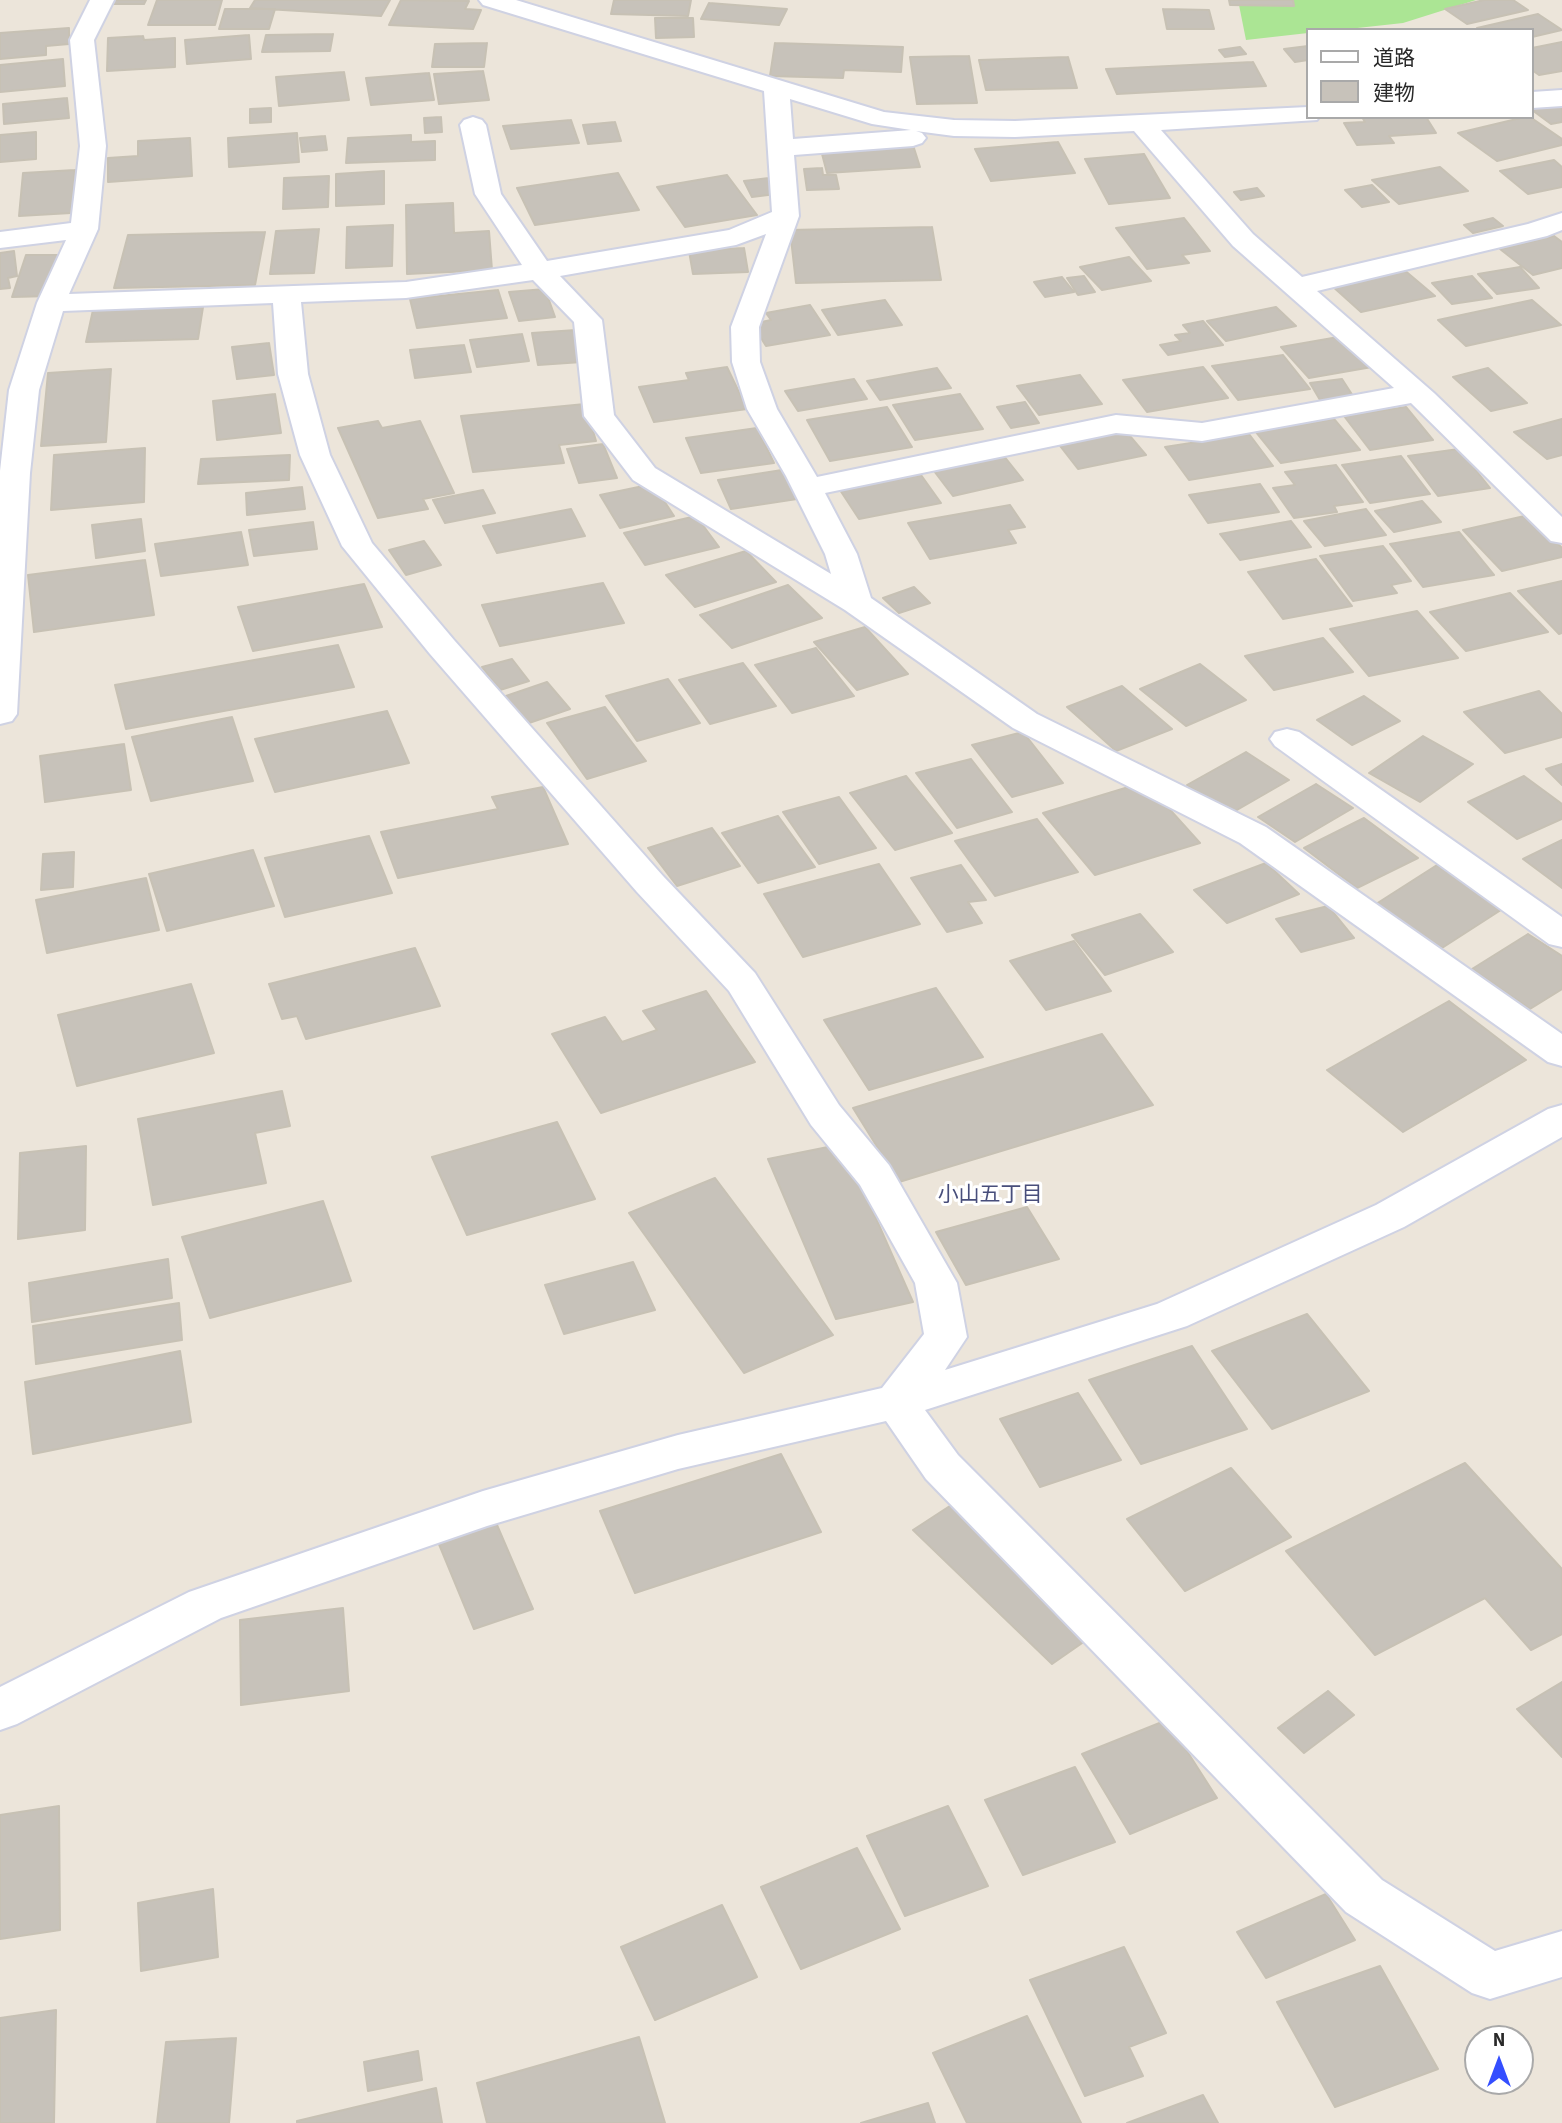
<!DOCTYPE html>
<meta charset="utf-8">
<style>
body{margin:0}
#map{position:relative;width:1562px;height:2123px;overflow:hidden;background:#ece5da;font-family:"Source Sans 3","Noto Sans JP",sans-serif}
canvas{display:block}
.legend{position:absolute;left:1306px;top:28px;width:228px;height:91px;box-sizing:border-box;background:#fff;border:2px solid #a9a9a9;margin:0;padding:9px 12px;list-style:none;font-size:21px;color:#292929}
.legend li{display:flex;align-items:center;gap:14px;height:35px}
.legend b{width:35px;border:2px solid #a9a9a9}
.north{position:absolute;left:1464px;top:2025px;width:70px;height:70px;box-sizing:border-box;background:#fff;border:2px solid #a9a9a9;border-radius:50%;rotate:0deg;font-size:19px;font-weight:700;line-height:28px;text-align:center;color:#292929}
.north::after{content:'';display:block;margin:auto;width:24px;height:32px;background:#344eff;clip-path:polygon(50% 0,100% 100%,50% 72%,0 100%)}
</style>
<div id="map">
<canvas width="1562" height="2123"></canvas>
<ul class="legend">
<li><b style="height:9px;background:#fff"></b>道路</li>
<li><b style="height:19px;background:#c7c2ba"></b>建物</li>
</ul>
<div class="north">N</div>
</div>
<script>
const context = document.querySelector('canvas').getContext('2d');
context.lineJoin = 'round';
function fillPath(path, color) { context.fillStyle = color; context.fill(path, 'evenodd'); }
const poly = rows => new Path2D(rows.map(r => 'M' + r).join(''));
function strokePath(path, color, width, dash) { context.strokeStyle = color; context.lineWidth = width; context.lineCap = dash ? 'butt' : 'round'; context.setLineDash(dash || []); context.stroke(path); }
function label(font, color, halo, rows, align = 'center') {
  context.font = font + ' "Source Sans 3","Noto Sans JP",sans-serif'; context.lineWidth = 6; context.setLineDash([]); context.textBaseline = 'middle'; context.strokeStyle = halo; context.fillStyle = color; for (const [text, x, y, turn = 0] of rows) {
    context.save(); context.translate(x, y); context.rotate((+turn || 0) * Math.PI / 180); context.textAlign = isNaN(turn) ? turn : align; if (halo) context.strokeText(text, 0, 0); context.fillText(text, 0, 0); context.restore();
  }
}
fillPath(poly([
 [1238,0,1476,0,1403,23,1339,30,1308,30,1308,33,1246,40]
]), '#abe594');
const building = poly([
 [114,0,146,0,144,4,113,4,114,0],
 [157,0,222,0,215,25,148,25,157,0],
 [255,0,390,0,381,16,250,8,255,0],
 [401,0,469,1,465,9,481,10,473,29,389,25,401,0],
 [614,0,691,0,688,16,611,14,614,0],
 [1229,0,1293,0,1294,6,1230,5,1229,0],
 [1484,0,1513,0,1528,10,1467,24,1445,9,1484,0],
 [709,3,787,9,779,25,701,19,709,3],
 [225,9,275,9,269,29,219,29,225,9],
 [1163,9,1209,10,1214,29,1167,29,1163,9],
 [1538,14,1562,30,1532,37,1532,30,1477,28,1538,14],
 [655,18,693,18,694,37,656,38,655,18],
 [69,28,69,44,46,46,46,55,0,59,0,33,69,28],
 [333,34,330,51,262,52,266,35,333,34],
 [249,35,251,59,187,64,185,40,249,35],
 [143,36,144,40,175,38,175,67,107,71,108,38,143,36],
 [1562,42,1562,71,1539,75,1532,70,1532,48,1562,42],
 [487,43,484,67,432,67,435,44,487,43],
 [775,43,903,47,901,72,844,70,843,78,770,76,775,43],
 [1308,46,1308,60,1295,62,1284,49,1308,46],
 [1240,47,1246,54,1225,57,1219,50,1240,47],
 [969,56,977,103,917,104,910,57,969,56],
 [1068,57,1077,88,986,90,979,60,1068,57],
 [63,59,65,86,0,92,0,65,63,59],
 [1253,62,1266,86,1117,94,1106,69,1253,62],
 [483,71,489,100,439,104,434,74,483,71],
 [344,72,349,100,279,106,276,77,344,72],
 [429,73,434,100,371,105,366,78,429,73],
 [67,98,69,118,4,124,3,104,67,98],
 [1562,104,1562,122,1551,124,1532,110,1562,104],
 [271,108,271,122,250,123,250,109,271,108],
 [441,117,442,132,425,133,424,118,441,117],
 [1362,117,1426,117,1436,133,1389,136,1394,143,1357,145,1344,123,1365,122,1362,117],
 [1525,117,1530,117,1562,139,1562,145,1497,161,1458,133,1525,117],
 [571,120,579,143,511,149,503,126,571,120],
 [615,122,621,141,588,144,583,125,615,122],
 [36,132,36,159,0,162,0,135,36,132],
 [297,133,299,162,229,167,228,138,297,133],
 [411,135,411,142,435,141,435,160,346,163,348,138,411,135],
 [325,136,327,150,302,152,300,138,325,136],
 [190,138,192,176,108,182,108,158,138,156,138,141,190,138],
 [1058,142,1075,173,991,181,975,149,1058,142],
 [913,145,920,167,827,173,821,150,913,145],
 [1144,154,1170,198,1109,204,1085,159,1144,154],
 [1554,160,1562,167,1562,187,1528,194,1500,171,1554,160],
 [1440,167,1468,191,1399,204,1372,180,1440,167],
 [822,168,823,175,836,175,839,189,807,190,804,169,822,168],
 [75,170,71,213,19,216,23,173,75,170],
 [384,171,384,204,336,206,336,174,384,171],
 [618,173,639,210,535,225,517,188,618,173],
 [727,175,757,215,685,227,657,187,727,175],
 [329,176,328,207,283,209,284,178,329,176],
 [769,178,776,194,752,197,744,181,769,178],
 [1372,185,1389,202,1362,207,1345,190,1372,185],
 [1257,188,1264,196,1241,200,1234,192,1257,188],
 [453,203,454,233,489,231,492,270,407,274,406,205,453,203],
 [1184,218,1210,251,1182,255,1189,263,1147,269,1116,228,1184,218],
 [1493,218,1503,226,1473,233,1464,225,1493,218],
 [393,225,392,266,346,268,347,227,393,225],
 [932,227,941,280,796,283,790,230,932,227],
 [319,229,314,273,270,274,276,231,319,229],
 [265,232,255,285,114,288,128,235,265,232],
 [1554,236,1562,242,1562,268,1533,275,1500,249,1554,236],
 [744,248,748,272,693,274,689,251,744,248],
 [14,251,17,276,8,278,10,288,0,289,0,253,14,251],
 [26,255,65,255,51,296,12,297,26,255],
 [1129,257,1151,281,1102,290,1080,267,1129,257],
 [1520,267,1539,288,1497,294,1478,274,1520,267],
 [1403,269,1435,296,1361,312,1331,285,1403,269],
 [1084,276,1095,292,1078,295,1067,278,1084,276],
 [1472,276,1492,298,1452,304,1432,283,1472,276],
 [1062,277,1074,292,1045,297,1034,282,1062,277],
 [545,289,555,317,519,321,509,292,545,289],
 [498,290,507,318,417,328,410,299,498,290],
 [885,300,902,325,838,335,822,310,885,300],
 [1532,300,1561,325,1466,346,1438,320,1532,300],
 [810,305,830,335,766,346,752,324,771,320,766,313,810,305],
 [203,307,198,339,86,342,93,310,203,307],
 [1276,307,1296,326,1226,341,1207,321,1276,307],
 [1203,321,1223,345,1168,355,1160,345,1181,341,1175,335,1190,333,1183,325,1203,321],
 [576,330,582,362,538,365,532,333,576,330],
 [522,334,529,361,477,367,470,340,522,334],
 [1344,336,1372,367,1309,378,1281,347,1344,336],
 [269,343,274,375,237,379,232,347,269,343],
 [464,345,471,372,415,378,410,350,464,345],
 [1283,355,1310,389,1238,400,1212,366,1283,355],
 [727,367,747,409,654,422,639,387,689,380,686,373,727,367],
 [1203,367,1228,398,1147,412,1123,380,1203,367],
 [937,368,951,388,880,400,867,381,937,368],
 [1488,368,1527,403,1491,411,1453,377,1488,368],
 [111,369,106,442,41,446,48,373,111,369],
 [1080,375,1102,404,1039,415,1017,386,1080,375],
 [854,379,867,399,798,411,785,391,854,379],
 [1342,379,1353,396,1320,400,1310,383,1342,379],
 [275,394,281,433,217,440,213,401,275,394],
 [960,394,983,429,915,440,893,405,960,394],
 [1025,402,1039,423,1011,428,997,407,1025,402],
 [585,404,596,441,559,445,564,463,473,472,461,416,585,404],
 [887,407,912,447,830,461,807,420,887,407],
 [1406,407,1433,440,1370,450,1344,416,1406,407],
 [1334,419,1360,450,1281,463,1256,432,1334,419],
 [1562,419,1562,455,1547,459,1514,432,1562,419],
 [378,421,382,428,420,421,454,493,423,499,428,509,378,518,338,428,378,421],
 [757,428,774,463,701,473,686,438,757,428],
 [1124,429,1146,455,1078,469,1057,442,1124,429],
 [1249,434,1273,466,1189,480,1165,447,1249,434],
 [603,444,617,478,579,483,567,449,603,444],
 [145,448,144,502,51,510,54,455,145,448],
 [1459,449,1490,488,1438,496,1408,456,1459,449],
 [1000,451,1023,480,953,496,931,467,1000,451],
 [290,455,289,480,198,484,201,459,290,455],
 [1401,456,1430,494,1370,503,1342,465,1401,456],
 [1336,465,1363,502,1334,506,1337,512,1294,518,1273,488,1295,485,1285,472,1336,465],
 [782,470,797,499,731,509,718,480,782,470],
 [921,475,941,503,859,519,840,490,921,475],
 [653,484,674,516,620,528,600,495,653,484],
 [1260,484,1279,512,1208,523,1189,495,1260,484],
 [302,487,305,509,247,515,246,493,302,487],
 [483,490,495,513,445,523,433,500,483,490],
 [1422,501,1441,522,1394,532,1375,511,1422,501],
 [1010,505,1025,527,1008,530,1016,543,930,559,908,523,1010,505],
 [571,509,585,536,497,553,483,526,571,509],
 [1366,509,1386,535,1325,546,1304,521,1366,509],
 [1529,515,1562,548,1562,557,1502,571,1463,530,1529,515],
 [696,516,719,547,645,565,624,533,696,516],
 [141,519,145,551,96,558,92,525,141,519],
 [1291,521,1311,547,1240,560,1220,534,1291,521],
 [313,522,317,549,254,556,249,530,313,522],
 [241,532,248,565,161,576,155,544,241,532],
 [1459,532,1494,575,1423,587,1390,544,1459,532],
 [424,541,441,565,406,575,389,550,424,541],
 [1383,546,1411,581,1391,585,1397,593,1353,601,1320,556,1383,546],
 [746,551,776,582,695,607,666,575,746,551],
 [1316,559,1352,606,1283,619,1248,572,1316,559],
 [145,560,154,615,34,632,28,575,145,560],
 [1562,581,1562,633,1559,634,1518,591,1562,581],
 [603,583,624,623,500,646,482,605,603,583],
 [364,584,382,627,253,651,238,607,364,584],
 [788,585,822,618,732,648,700,615,788,585],
 [914,587,930,603,899,613,883,598,914,587],
 [1510,593,1548,632,1466,651,1430,612,1510,593],
 [1417,611,1458,658,1369,676,1330,629,1417,611],
 [865,627,908,674,857,690,814,642,865,627],
 [1323,638,1353,672,1274,690,1245,656,1323,638],
 [338,645,354,687,126,729,115,685,338,645],
 [816,648,854,696,792,713,755,665,816,648],
 [512,659,529,681,500,690,482,667,512,659],
 [743,663,776,706,710,724,679,680,743,663],
 [1200,664,1246,700,1186,726,1140,689,1200,664],
 [668,679,700,723,637,741,606,696,668,679],
 [547,682,570,709,526,724,503,697,547,682],
 [1122,686,1172,729,1116,751,1067,707,1122,686],
 [1539,691,1562,714,1562,737,1505,753,1464,712,1539,691],
 [1364,696,1400,721,1352,745,1317,720,1364,696],
 [605,707,646,761,587,779,547,723,605,707],
 [387,711,409,763,275,792,255,739,387,711],
 [232,717,253,781,151,801,132,737,232,717],
 [1023,732,1063,783,1012,797,972,745,1023,732],
 [1423,736,1473,764,1420,802,1369,773,1423,736],
 [124,744,131,790,45,802,40,756,124,744],
 [1246,752,1289,780,1230,814,1187,785,1246,752],
 [971,759,1012,812,957,828,916,773,971,759],
 [1562,764,1562,785,1546,769,1562,764],
 [906,776,952,833,895,850,850,793,906,776],
 [1524,776,1562,804,1562,819,1517,839,1468,802,1524,776],
 [1145,782,1200,843,1095,875,1043,813,1145,782],
 [1316,784,1353,808,1295,842,1258,817,1316,784],
 [543,787,568,844,398,878,381,832,498,809,492,797,543,787],
 [839,797,876,848,819,864,783,812,839,797],
 [778,816,815,867,758,883,722,833,778,816],
 [1364,818,1418,858,1357,888,1304,848,1364,818],
 [1037,819,1078,872,995,896,955,841,1037,819],
 [712,828,740,866,677,886,648,848,712,828],
 [369,836,392,893,285,917,265,858,369,836],
 [1562,840,1562,888,1523,859,1562,840],
 [253,850,274,906,167,931,149,874,253,850],
 [74,852,73,887,41,890,43,854,74,852],
 [1266,863,1299,894,1227,923,1194,890,1266,863],
 [879,864,920,924,803,957,764,894,879,864],
 [961,865,986,900,968,902,982,923,947,932,911,878,961,865],
 [1437,865,1504,908,1442,948,1376,904,1437,865],
 [146,878,159,930,47,953,36,900,146,878],
 [1328,906,1354,938,1301,952,1276,919,1328,906],
 [1140,914,1173,952,1105,975,1072,935,1140,914],
 [1528,934,1562,956,1562,989,1530,1009,1472,969,1528,934],
 [1074,941,1111,991,1046,1010,1010,961,1074,941],
 [415,948,440,1006,306,1039,297,1016,282,1019,269,984,415,948],
 [191,984,214,1053,77,1086,58,1015,191,984],
 [936,988,983,1057,869,1090,824,1020,936,988],
 [706,991,755,1062,601,1113,552,1034,605,1017,622,1042,657,1030,643,1011,706,991],
 [1449,1001,1526,1060,1403,1132,1327,1070,1449,1001],
 [1102,1034,1153,1105,899,1182,853,1108,1102,1034],
 [282,1091,290,1126,255,1133,266,1183,153,1205,138,1119,282,1091],
 [557,1122,595,1199,467,1235,432,1157,557,1122],
 [843,1144,913,1302,836,1319,768,1159,843,1144],
 [86,1146,85,1230,18,1239,20,1153,86,1146],
 [715,1178,833,1335,744,1373,629,1213,715,1178],
 [323,1201,351,1281,210,1318,182,1237,323,1201],
 [1027,1207,1059,1259,966,1285,936,1232,1027,1207],
 [168,1259,172,1298,32,1322,29,1283,168,1259],
 [633,1262,655,1310,564,1334,545,1285,633,1262],
 [179,1303,182,1340,36,1364,33,1326,179,1303],
 [1307,1314,1369,1391,1272,1429,1212,1351,1307,1314],
 [1192,1346,1247,1429,1141,1464,1089,1380,1192,1346],
 [180,1351,191,1422,33,1454,25,1382,180,1351],
 [1078,1393,1121,1460,1040,1487,1000,1419,1078,1393],
 [781,1454,821,1532,635,1593,600,1511,781,1454],
 [1465,1463,1562,1569,1562,1634,1531,1650,1485,1598,1375,1655,1286,1551,1465,1463],
 [1231,1468,1291,1537,1185,1591,1127,1519,1231,1468],
 [959,1500,1098,1632,1052,1664,913,1530,959,1500],
 [494,1518,533,1609,474,1629,436,1537,494,1518],
 [343,1608,349,1691,241,1705,240,1620,343,1608],
 [1562,1682,1562,1757,1517,1709,1562,1682],
 [1328,1691,1354,1715,1304,1753,1278,1728,1328,1691],
 [1167,1720,1217,1798,1130,1834,1082,1754,1167,1720],
 [1075,1767,1115,1842,1023,1875,985,1800,1075,1767],
 [59,1806,60,1930,0,1939,0,1815,59,1806],
 [948,1806,988,1886,905,1916,867,1836,948,1806],
 [857,1848,900,1929,801,1969,761,1887,857,1848],
 [213,1889,218,1957,141,1971,138,1903,213,1889],
 [1326,1894,1355,1940,1266,1978,1237,1932,1326,1894],
 [722,1905,757,1977,655,2020,621,1947,722,1905],
 [1124,1947,1166,2033,1129,2047,1143,2076,1085,2096,1030,1980,1124,1947],
 [1380,1966,1438,2069,1335,2107,1277,2002,1380,1966],
 [56,2010,54,2123,0,2123,0,2018,56,2010],
 [1027,2016,1081,2123,967,2123,933,2053,1027,2016],
 [639,2037,665,2123,487,2123,477,2083,639,2037],
 [236,2038,229,2123,157,2123,166,2042,236,2038],
 [418,2051,422,2080,368,2091,364,2062,418,2051],
 [436,2088,442,2123,297,2123,297,2121,436,2088],
 [1203,2095,1218,2123,1127,2123,1203,2095],
 [928,2103,935,2123,861,2123,928,2103]
]);
fillPath(building, '#c7c2ba');
strokePath(building, '#c7c1b4', 2);
const minor = poly([
 [90,0,114,0,94,40,106,146,98,229,69,294,406,282,522,265,475,194,460,125,464,120,473,117,482,120,486,125,501,194,547,261,729,230,772,212,764,91,483,5,479,0,516,0,884,112,954,120,1015,121,1308,107,1308,117,1319,117,1317,120,1161,130,1253,234,1302,277,1528,224,1562,213,1562,230,1547,236,1317,291,1434,393,1562,517,1562,543,1551,541,1411,403,1202,441,1116,433,825,493,857,554,871,598,1037,714,1266,827,1562,1034,1562,1066,1548,1062,1240,843,1013,728,845,610,633,480,584,416,574,322,533,280,406,298,301,302,308,374,330,455,372,543,454,640,663,876,755,973,839,1105,889,1165,957,1283,967,1337,945,1370,1157,1304,1376,1205,1548,1109,1562,1105,1562,1137,1404,1227,1187,1326,925,1410,958,1455,1382,1880,1495,1951,1562,1931,1562,1977,1490,1999,1472,1993,1346,1912,926,1479,886,1421,678,1469,487,1526,221,1618,17,1724,0,1730,0,1687,189,1592,483,1491,678,1435,882,1388,924,1334,915,1283,860,1185,811,1125,729,991,637,892,430,654,342,546,300,455,278,374,273,303,63,311,39,390,30,473,17,714,12,721,0,724,0,471,9,390,37,303,66,240,0,248,0,232,71,223,80,146,70,40,90,0],
 [790,99,872,124,911,130,793,139,790,99],
 [916,131,954,136,1015,137,1134,131,1233,246,1394,388,1202,423,1116,415,817,477,777,409,760,362,759,327,799,216,794,155,913,146,922,143,926,138,922,133,916,131],
 [766,234,731,327,732,362,747,409,786,476,825,554,831,574,655,468,614,415,602,320,560,276,736,245,766,234],
 [1562,90,1562,106,1532,108,1532,92,1562,90],
 [1287,729,1299,732,1562,917,1562,947,1549,944,1275,746,1270,739,1275,732,1287,729]
]);
strokePath(minor, '#cfd2e3', 4);
fillPath(minor, '#fff');
label('21px', '#484e7b', '#fff', [
 ["小山五丁目",990,1196]
]);
</script>
